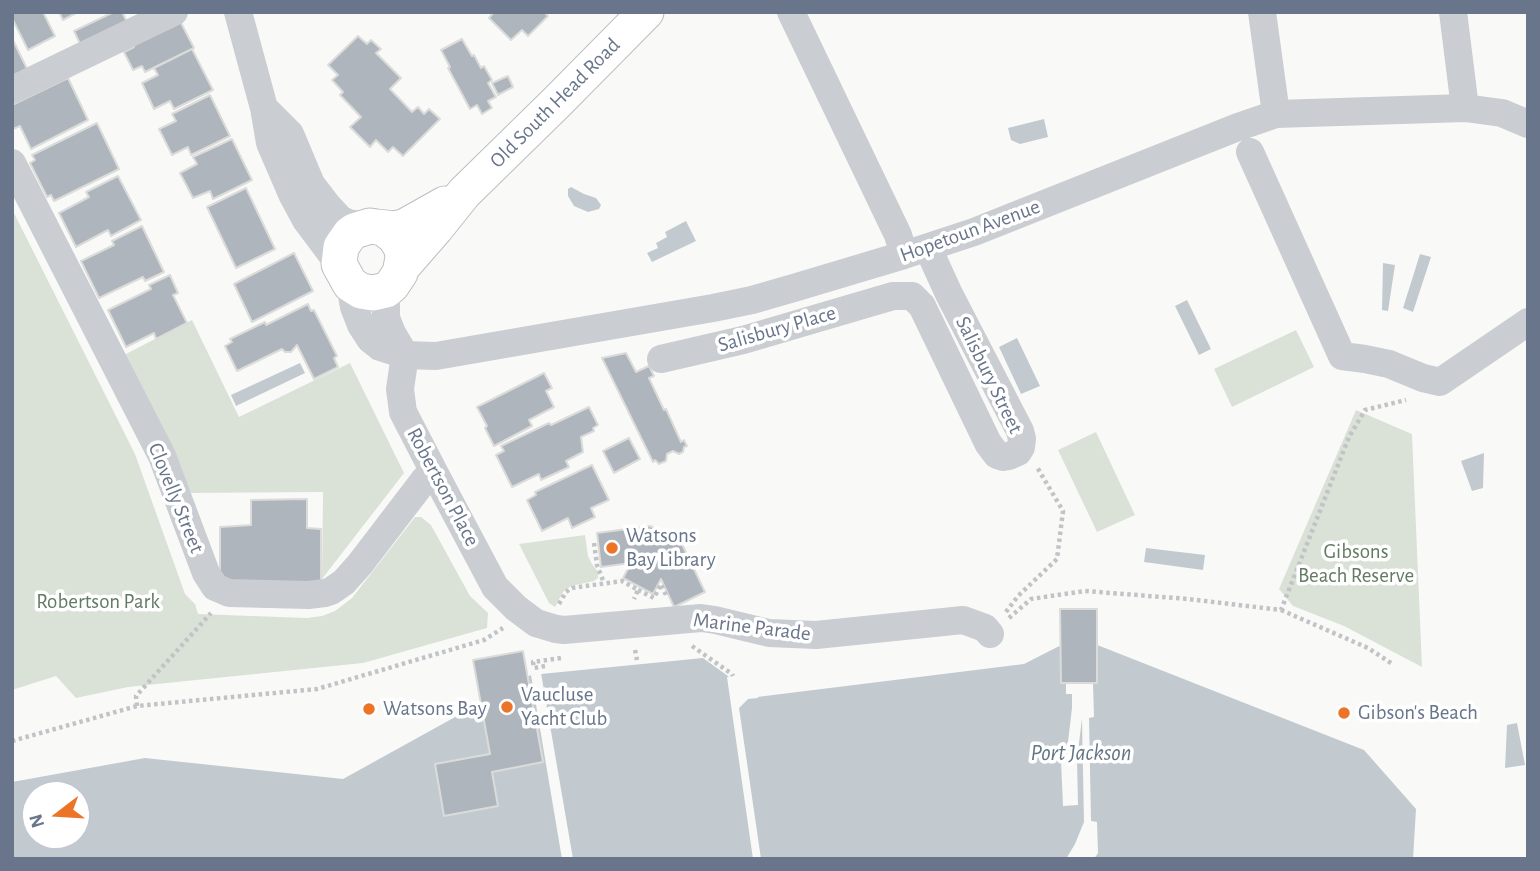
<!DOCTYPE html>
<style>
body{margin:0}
#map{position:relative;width:1540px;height:871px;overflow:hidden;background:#f9faf8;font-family:"Alegreya Sans",sans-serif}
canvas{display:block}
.frame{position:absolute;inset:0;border:14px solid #68758a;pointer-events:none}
.north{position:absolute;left:21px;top:780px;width:70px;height:70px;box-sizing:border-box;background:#fff;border:2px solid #c3c8d0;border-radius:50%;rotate:253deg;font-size:19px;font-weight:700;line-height:28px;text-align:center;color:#68758a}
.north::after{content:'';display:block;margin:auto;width:24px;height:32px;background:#eb7427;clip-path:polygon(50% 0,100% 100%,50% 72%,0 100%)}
</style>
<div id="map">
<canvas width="1540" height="871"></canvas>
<div class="frame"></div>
<div class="north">N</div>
</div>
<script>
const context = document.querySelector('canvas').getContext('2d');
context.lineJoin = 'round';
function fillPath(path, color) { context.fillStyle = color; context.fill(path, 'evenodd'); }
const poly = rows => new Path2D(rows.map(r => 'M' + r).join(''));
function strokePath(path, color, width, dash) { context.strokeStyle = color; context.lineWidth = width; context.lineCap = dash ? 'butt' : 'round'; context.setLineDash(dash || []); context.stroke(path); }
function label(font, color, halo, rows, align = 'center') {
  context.font = font + ' "Alegreya Sans",sans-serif'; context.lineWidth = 7; context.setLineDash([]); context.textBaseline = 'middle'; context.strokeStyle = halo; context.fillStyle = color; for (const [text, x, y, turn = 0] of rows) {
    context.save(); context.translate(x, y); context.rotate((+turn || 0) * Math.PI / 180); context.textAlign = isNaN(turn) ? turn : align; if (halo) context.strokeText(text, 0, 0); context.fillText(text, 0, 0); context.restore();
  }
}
fillPath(poly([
 [12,209,135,454,185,594,195,604,198,614,307,618,322,616,335,611,352,598,415,517,421,517,431,525,470,596,488,613,487,628,363,663,128,687,76,698,56,676,12,690],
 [192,320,239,417,350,363,404,473,322,579,323,492,188,493,120,357],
 [1296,330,1314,367,1232,407,1214,369],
 [1356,410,1412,434,1422,667,1344,626,1293,606,1279,589],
 [1096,432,1135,515,1097,532,1058,450],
 [585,535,588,556,592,564,598,572,598,578,594,581,571,586,563,592,555,607,549,603,519,544]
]), '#dae2d8');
fillPath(poly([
 [1044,119,1048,137,1020,144,1011,140,1008,128],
 [571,187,584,194,596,198,601,205,599,209,588,212,574,206,568,196,568,189],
 [686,221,696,241,652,262,647,253,658,248,656,243,667,237,665,232],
 [1420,254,1431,257,1413,312,1403,308],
 [1383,263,1395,265,1388,311,1382,310],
 [1187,300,1211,349,1199,355,1175,306],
 [1017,338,1040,386,1021,394,999,347],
 [300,363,305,373,236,406,231,395],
 [1484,453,1483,488,1472,491,1461,461],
 [1146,548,1205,555,1203,570,1144,562],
 [1077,637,1364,750,1416,809,1413,859,12,859,12,782,145,758,343,779,531,675,703,658,757,697,1024,664],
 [35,794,77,794,77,836,35,836],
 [1517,723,1525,765,1505,768,1507,725]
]), '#c2cad0');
fillPath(poly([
 [1075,634,1097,641,1097,683,1093,684,1094,717,1089,718,1091,821,1097,822,1098,853,1094,859,1066,859,1075,844,1084,822,1082,718,1077,760,1078,805,1063,806,1061,760,1066,759,1072,708,1072,694,1066,694,1066,683,1061,683,1060,641],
 [541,673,573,859,562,859,531,675],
 [734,676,757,693,758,698,748,699,739,708,761,859,753,859,727,677]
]), '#f9faf8');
const building = poly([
 [12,12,43,12,55,36,28,50,12,18,12,12],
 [59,12,78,12,63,20,59,12],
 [114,12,122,12,131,30,84,52,74,31,114,12],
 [494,12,544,12,548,16,528,36,522,30,511,40,489,18,494,12],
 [179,19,194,48,145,72,142,66,133,70,124,52,134,47,132,42,179,19],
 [358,36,367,44,371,40,381,49,376,53,401,78,390,89,412,112,418,107,424,114,429,109,440,119,403,156,393,147,388,152,376,140,370,147,350,127,361,117,340,95,343,92,332,80,338,75,328,65,358,36],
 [12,38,31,77,12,86,12,38],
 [462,39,472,56,474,55,481,68,484,66,492,80,488,83,496,97,488,101,492,108,482,114,477,105,470,109,448,68,450,67,441,50,462,39],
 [192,49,213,90,174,109,170,101,154,109,142,83,158,75,154,68,192,49],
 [508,76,513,87,498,95,492,83,508,76],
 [68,78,88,120,31,149,20,126,13,129,12,128,12,105,68,78],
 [210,95,230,136,191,155,188,147,172,155,159,129,176,121,172,114,210,95],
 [97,123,119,169,54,201,51,195,47,197,30,163,35,160,32,155,97,123],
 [232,139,252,180,213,199,210,191,193,198,180,173,197,164,193,157,232,139],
 [118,176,141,220,111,236,108,230,76,247,59,213,89,197,86,192,118,176],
 [246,188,275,249,236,268,207,207,246,188],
 [142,226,164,272,145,281,143,277,99,298,81,261,114,245,112,241,142,226],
 [294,253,313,291,252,322,234,284,294,253],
 [170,275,178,293,173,295,187,323,156,339,154,333,126,347,108,310,151,289,149,285,170,275],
 [308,304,311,311,314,310,337,356,334,358,338,367,314,379,297,345,291,352,285,352,282,349,237,371,225,346,232,342,230,339,265,322,266,325,308,304],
 [626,353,636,372,649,366,654,376,649,378,664,410,666,409,681,442,684,440,687,446,684,447,683,452,679,454,673,451,667,454,666,461,659,464,655,460,653,462,602,358,626,353],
 [544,373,552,388,546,391,554,407,529,420,532,426,494,446,485,428,487,426,477,407,544,373],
 [589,407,598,425,593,428,594,431,581,437,583,452,566,461,569,467,541,480,539,474,512,487,496,455,504,451,501,446,549,423,551,425,589,407],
 [629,438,640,459,614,473,603,451,629,438],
 [592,465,609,500,591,508,595,517,572,528,568,518,542,531,527,500,536,495,535,492,592,465],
 [307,499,307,528,321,529,321,583,227,581,220,572,220,527,251,525,251,500,307,499],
 [650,526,681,542,705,592,674,607,661,579,653,594,623,578,631,563,601,567,597,533,650,526],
 [1060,609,1097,609,1097,683,1061,683,1060,609],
 [523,651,543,762,492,772,498,806,444,816,435,764,490,754,473,660,523,651]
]);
fillPath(building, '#aeb5bd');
strokePath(building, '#dbdcda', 2);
const major = poly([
 [383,228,395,237,402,249,403,258,400,273,392,285,386,290,373,293,361,291,350,284,339,264,341,247,350,234,354,231,370,226,377,227,394,229,404,227,445,204],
 [402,267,436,228,464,193,557,102,646,12]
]);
strokePath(major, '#bbbec3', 37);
strokePath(poly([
 [594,543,597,565,604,583],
 [638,590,654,598,661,584,666,595],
 [559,604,566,592,572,588,622,581,638,590,634,599],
 [1281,610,1368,648,1394,665],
 [1006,612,1018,596,1057,559,1063,511,1037,467],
 [1009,618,1031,599,1085,591,1188,599,1281,610,1349,437,1365,410,1406,400],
 [692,646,732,674,733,676],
 [635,650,637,660],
 [545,666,534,668,533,662,561,658],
 [137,706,136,696,211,613],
 [12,741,137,706,317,689,484,640,503,628]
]), '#c1c3c6', 4.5, [3.5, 3.5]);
strokePath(poly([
 [238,12,264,108,270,143,292,194,306,220,339,264],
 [791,12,898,235,904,255],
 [1262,12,1276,114],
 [1453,12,1465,108],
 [12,90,174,12],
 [264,108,290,134,311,184,328,206,340,219,348,223,370,226],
 [1250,152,1342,356,1365,359,1389,364,1423,378,1440,382,1528,322],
 [12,163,162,456,206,573,215,587,229,593,308,595,325,593,331,591,344,582,360,564,425,479,435,474],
 [350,284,354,307,361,325,370,339,380,347,405,355,436,356,713,308,752,300,797,287,904,255,974,232,1238,127,1276,114,1465,108,1502,113,1528,124],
 [386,290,386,318,392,333,405,355],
 [405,355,400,389,403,412,435,474,495,587,516,608,536,623,556,629,564,630,701,618,715,620,769,633,816,635,963,620,985,628,990,634],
 [661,359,743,340,893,296,912,296,922,306,988,443,997,455,1003,457,1009,456,1018,452,1021,447,1022,439,1020,431,949,294,928,248]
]), '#cacdd1', 28);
strokePath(major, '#fff', 35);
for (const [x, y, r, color] of [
 [612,548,7,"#eb7427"],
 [507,707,7,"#eb7427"],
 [369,709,7,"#eb7427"],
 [1344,713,7,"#eb7427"]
]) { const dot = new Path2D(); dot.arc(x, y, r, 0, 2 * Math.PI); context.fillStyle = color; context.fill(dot); strokePath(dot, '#fff', 2.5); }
label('21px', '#68758a', '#fff', [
 ["Old South Head Road",555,103,-45],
 ["Hopetoun Avenue",970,231,-20],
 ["Salisbury Place",777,329,-16],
 ["Salisbury Street",989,375,64],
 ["Robertson Place",443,487,62],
 ["Clovelly Street",176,498,68],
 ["Marine Parade",752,627,7]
]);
label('21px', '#68758a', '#fff', [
 ["Watsons",626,536],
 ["Bay Library",626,560],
 ["Vaucluse",521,695],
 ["Yacht Club",521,719],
 ["Watsons Bay",383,709],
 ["Gibson's Beach",1358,713]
], 'left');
label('21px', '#647b63', '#fff', [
 ["Gibsons",1356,552],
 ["Beach Reserve",1356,576],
 ["Robertson Park",98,602]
]);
label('italic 23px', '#637684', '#fff', [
 ["Port Jackson",1081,753]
]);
</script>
